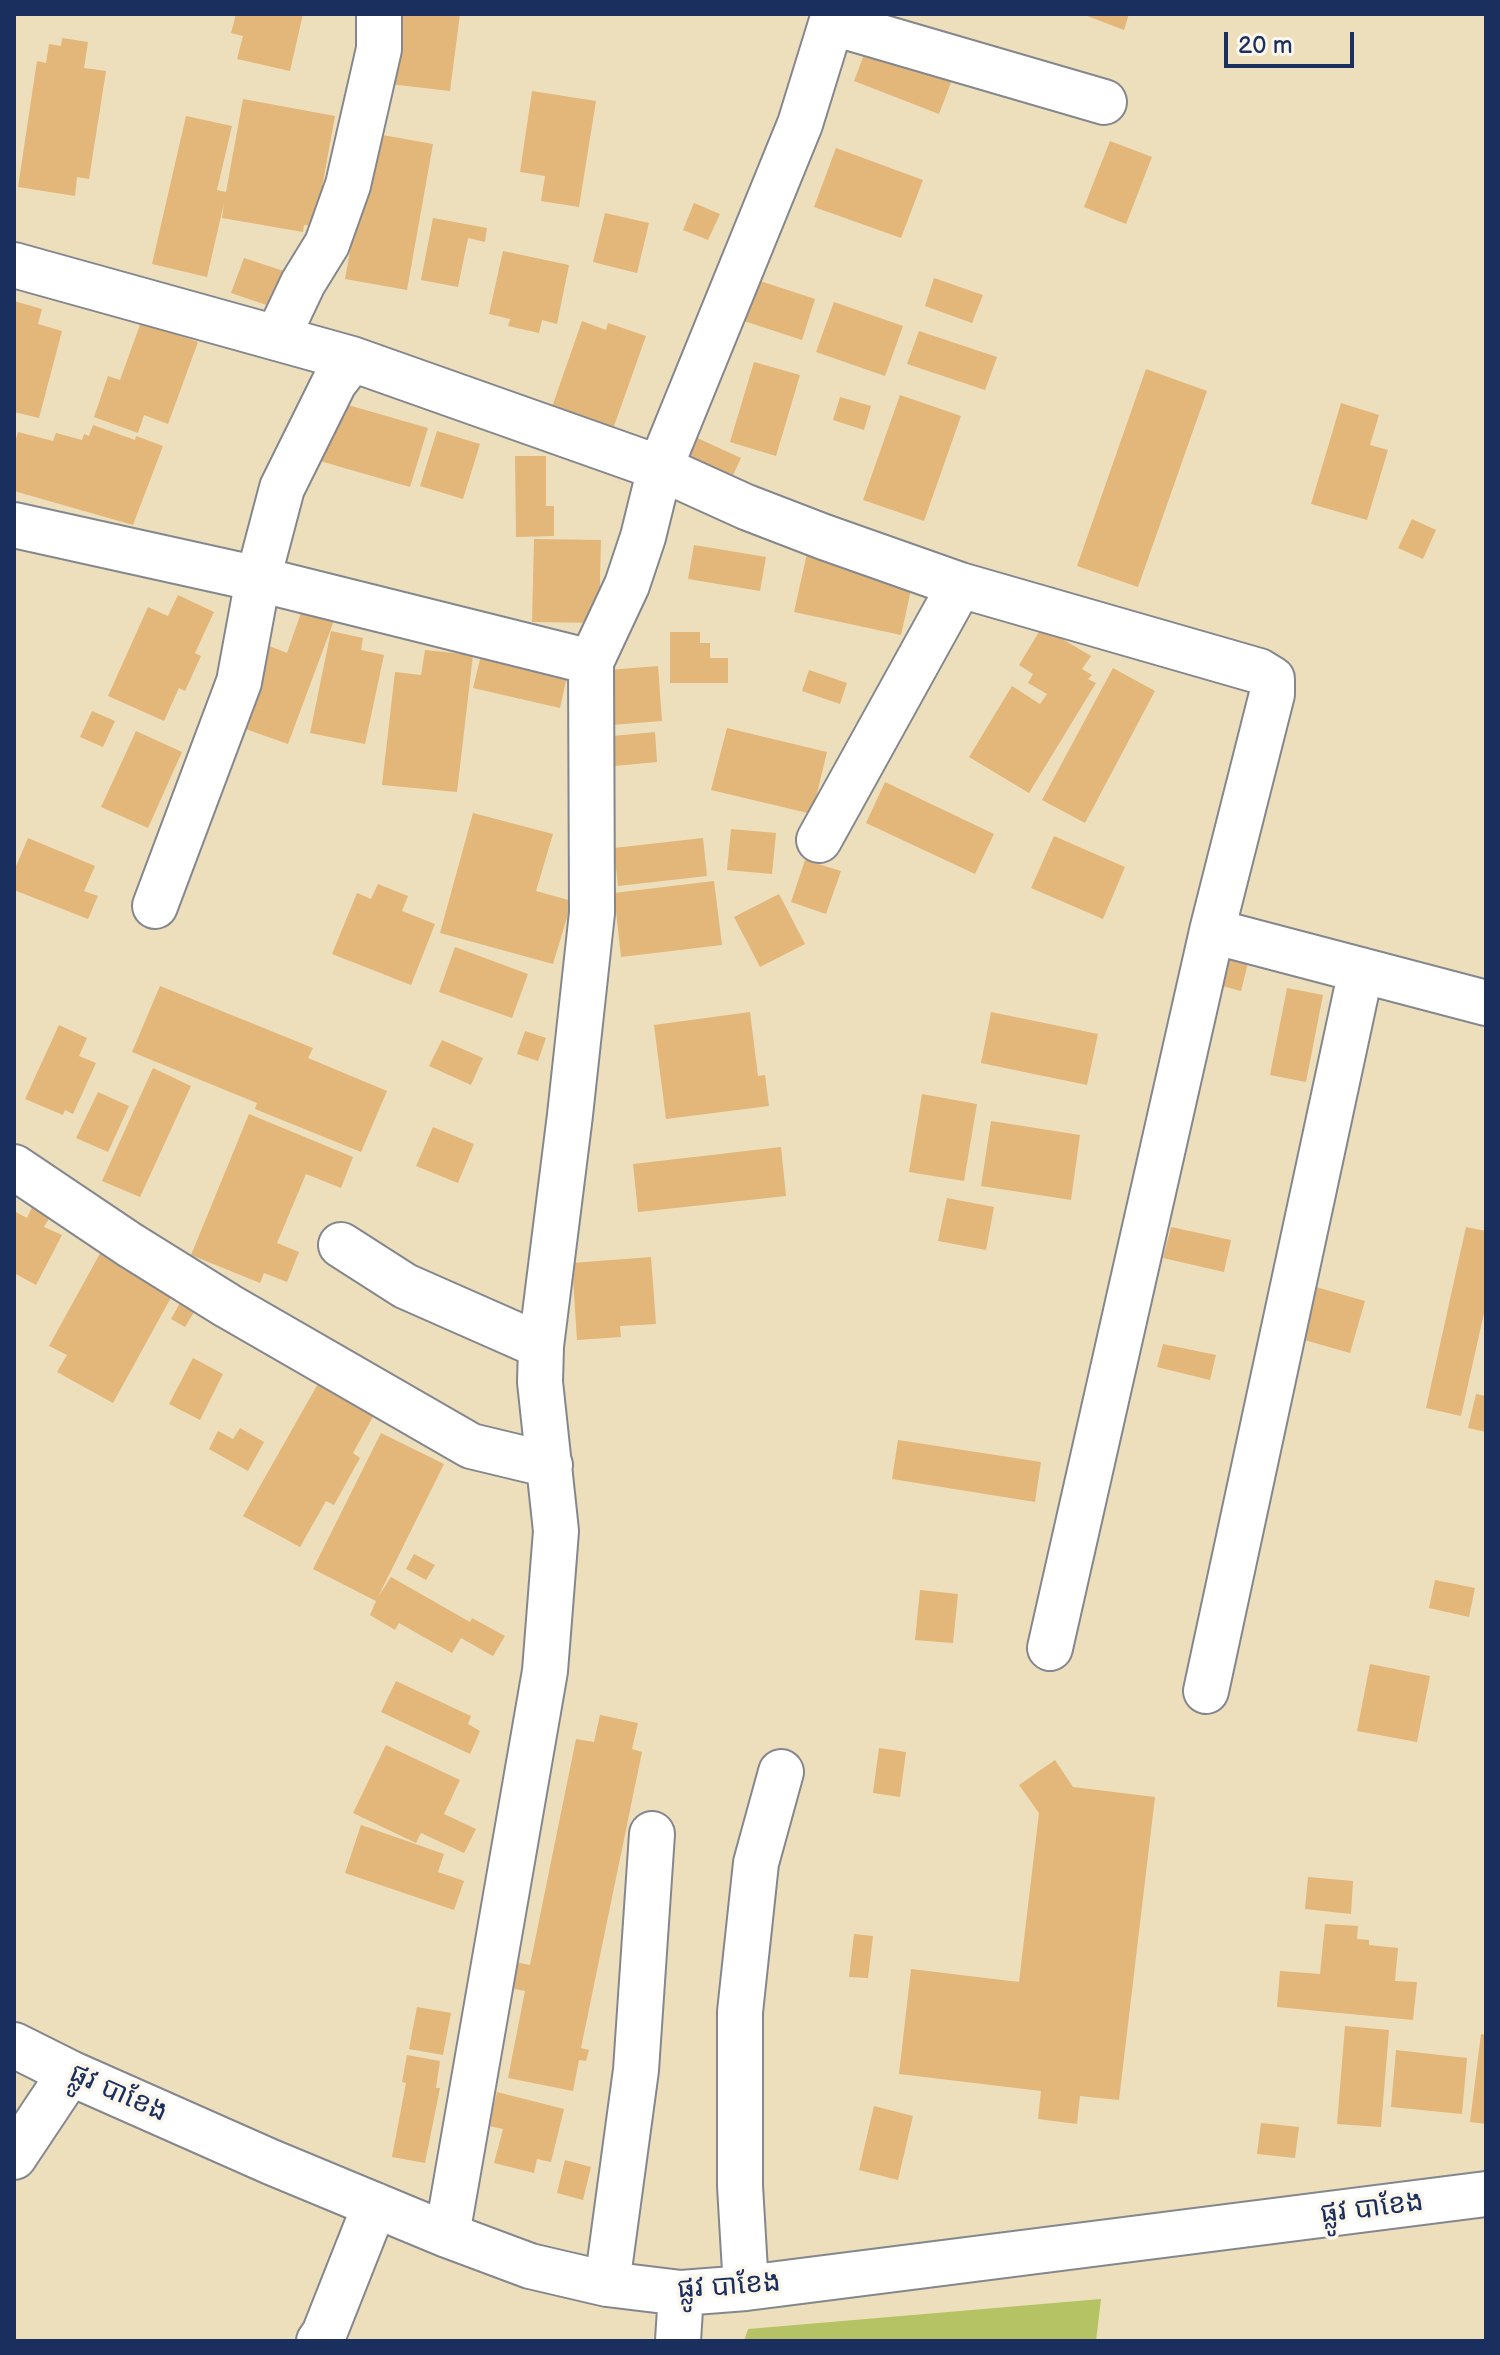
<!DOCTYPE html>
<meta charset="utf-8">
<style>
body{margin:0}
#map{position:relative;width:1500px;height:2355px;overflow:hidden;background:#eddfbc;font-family:"Balsamiq Sans",sans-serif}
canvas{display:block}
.frame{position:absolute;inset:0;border:16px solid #1b2f5e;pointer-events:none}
.scale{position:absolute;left:1224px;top:32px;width:130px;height:36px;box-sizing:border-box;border:4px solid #1b2f5e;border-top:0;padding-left:10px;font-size:24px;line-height:28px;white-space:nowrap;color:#1b2f5e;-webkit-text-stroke:6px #fbf7ec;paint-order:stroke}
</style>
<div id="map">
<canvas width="1500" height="2355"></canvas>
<div class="frame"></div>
<div class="scale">20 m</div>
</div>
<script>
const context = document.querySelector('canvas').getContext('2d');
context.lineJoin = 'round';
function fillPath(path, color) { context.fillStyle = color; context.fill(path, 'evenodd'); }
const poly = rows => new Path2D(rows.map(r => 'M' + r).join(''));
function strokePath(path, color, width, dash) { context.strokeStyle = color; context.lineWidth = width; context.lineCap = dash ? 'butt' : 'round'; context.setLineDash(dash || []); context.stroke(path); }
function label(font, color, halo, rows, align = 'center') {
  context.font = font + ' "Balsamiq Sans","Noto Sans Khmer",sans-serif'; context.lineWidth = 7; context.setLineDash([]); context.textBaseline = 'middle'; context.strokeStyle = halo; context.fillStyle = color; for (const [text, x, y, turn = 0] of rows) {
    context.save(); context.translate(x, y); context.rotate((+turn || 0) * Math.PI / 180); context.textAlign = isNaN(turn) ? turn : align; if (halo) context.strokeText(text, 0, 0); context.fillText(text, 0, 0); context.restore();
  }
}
fillPath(poly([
 [1101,2299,1096,2341,744,2341,748,2329]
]), '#b6c365');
fillPath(poly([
 [236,14,303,14,290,71,237,59,243,36,231,33],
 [400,14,460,14,450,91,390,84],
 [1082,14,1129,14,1124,30],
 [62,38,88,42,84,68,106,71,89,179,77,177,75,196,18,187,37,61,46,63,49,44,61,46],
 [870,39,955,72,939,114,854,81],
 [532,91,596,101,579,207,541,201,545,176,520,172],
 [243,99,335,116,315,226,304,225,303,232,222,218,224,203,207,277,152,264,186,116,232,126,217,190,226,192],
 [371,133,433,144,407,290,345,279],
 [1110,141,1152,157,1126,224,1084,207],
 [836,148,923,180,901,238,814,207],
 [694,203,720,214,708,240,683,230],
 [605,213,649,223,637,273,593,262],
 [433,218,487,228,485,242,468,238,458,287,421,280],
 [503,251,569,265,557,324,542,320,539,333,508,326,510,319,489,314],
 [244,258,293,274,281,310,231,293],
 [934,278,983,295,972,323,925,306],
 [754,279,815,299,802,340,741,320],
 [14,301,42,309,38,324,62,331,39,418,14,412],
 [834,302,903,326,885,376,816,352],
 [582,321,606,330,608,323,646,336,613,429,552,407],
 [141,322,198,342,168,424,144,415,138,433,94,417,108,376,120,380],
 [919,331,997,357,985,390,907,364],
 [754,362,800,375,776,456,730,442],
 [1146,369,1207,391,1138,587,1077,566],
 [900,395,961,416,924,521,863,500],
 [840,397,871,406,864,430,833,420],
 [1341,403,1379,415,1370,445,1388,450,1367,520,1311,504],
 [348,405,428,428,410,487,320,461,333,414,344,418],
 [93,425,135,440,136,436,163,446,133,525,14,491,14,445,18,432,53,441,56,433,82,440,84,434,89,436],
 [437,431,480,444,463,499,420,486],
 [695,437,741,458,727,488,681,467],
 [515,456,546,456,546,506,554,506,554,536,516,537],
 [1412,519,1436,530,1423,559,1398,548],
 [534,539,601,540,599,623,532,622],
 [694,545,766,557,760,591,688,579],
 [808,549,915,572,901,635,794,612],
 [178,595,214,612,195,653,201,656,185,691,179,688,164,721,108,696,148,607,168,616],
 [304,604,336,615,288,744,237,726,267,645,287,653],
 [1042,627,1091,656,1082,669,1092,675,1088,679,1096,683,1029,793,969,757,1012,686,1040,704,1047,694,1028,683,1033,674,1019,665],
 [331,631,363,638,361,650,384,655,365,744,310,733],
 [670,632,700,632,700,643,710,643,710,658,728,658,728,683,670,683],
 [484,643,570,663,560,708,473,688],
 [425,650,473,655,457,792,382,785,395,672,421,675],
 [658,666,662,721,599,726,595,671],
 [1113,668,1155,691,1085,823,1042,800],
 [809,670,847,683,840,704,802,691],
 [92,711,115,721,103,747,80,737],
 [727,728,827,752,812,814,711,790],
 [136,731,182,752,148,828,101,807],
 [655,732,657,762,604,767,602,737],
 [885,782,994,834,975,874,866,823],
 [473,813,553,834,536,891,572,901,553,964,440,933],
 [731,829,776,833,772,874,727,870],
 [1054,836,1125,867,1103,919,1031,888],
 [28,838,95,866,84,891,98,896,88,919,14,890,14,871],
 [703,838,707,876,618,886,614,848],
 [805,860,841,871,826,914,791,902],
 [714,881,722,945,621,957,614,893],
 [378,884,408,896,402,911,435,924,411,985,332,954,357,893,371,899],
 [779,894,805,944,760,967,734,917],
 [455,947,528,974,512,1018,439,992],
 [1225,957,1248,963,1241,991,1218,985],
 [160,986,313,1048,308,1058,387,1091,361,1152,255,1109,257,1103,132,1052],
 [1287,988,1323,995,1306,1082,1270,1075],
 [750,1012,758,1076,765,1075,769,1106,666,1119,654,1025],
 [991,1012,1098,1034,1087,1085,981,1063],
 [59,1025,87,1038,79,1056,96,1063,73,1114,65,1110,63,1115,25,1099],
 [525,1031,546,1038,538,1061,517,1054],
 [442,1040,483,1058,471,1085,429,1066],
 [153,1068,191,1086,140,1197,102,1181],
 [98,1092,129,1106,108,1152,76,1138],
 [922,1094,977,1104,964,1181,909,1172],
 [249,1114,353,1157,341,1188,306,1174,277,1243,299,1252,287,1282,264,1273,260,1283,191,1255],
 [991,1121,1080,1135,1071,1200,981,1186],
 [433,1127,474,1144,458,1183,416,1166],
 [781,1147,786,1196,638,1212,633,1164],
 [947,1198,994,1207,986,1250,938,1241],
 [35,1201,54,1210,44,1227,62,1235,36,1285,14,1273,14,1211,27,1218],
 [1171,1227,1231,1240,1224,1272,1163,1258],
 [1466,1227,1486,1231,1486,1304,1461,1416,1426,1408],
 [103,1248,179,1283,113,1403,57,1372,67,1355,49,1346],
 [651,1257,656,1324,620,1326,621,1337,577,1340,572,1263],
 [1316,1287,1365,1301,1350,1353,1301,1339],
 [181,1301,196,1309,185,1327,171,1319],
 [1163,1344,1216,1355,1210,1380,1157,1367],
 [193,1358,223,1374,200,1420,169,1404],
 [319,1382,375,1413,353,1453,360,1458,334,1505,326,1501,300,1547,243,1516],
 [1476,1394,1486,1396,1486,1432,1468,1428],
 [240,1428,264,1442,248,1471,209,1449,218,1431,233,1439],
 [381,1433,444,1464,378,1597,391,1577,470,1622,472,1618,505,1636,493,1656,461,1638,452,1653,399,1623,395,1630,370,1615,376,1601,313,1569],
 [898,1440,1041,1462,1035,1502,892,1479],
 [414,1554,435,1565,426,1580,406,1569],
 [1435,1580,1475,1588,1469,1617,1429,1608],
 [920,1590,958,1594,953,1643,915,1640],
 [1370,1664,1430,1676,1417,1742,1357,1731],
 [396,1681,471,1716,468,1724,480,1731,470,1754,381,1712],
 [600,1715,638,1723,632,1749,642,1752,581,2048,589,2050,586,2061,579,2060,573,2091,508,2078,525,1991,505,1987,510,1961,530,1965,576,1739,594,1742],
 [386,1745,460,1780,444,1814,476,1829,464,1853,421,1833,416,1843,353,1813],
 [879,1748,906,1752,900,1797,873,1793],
 [1055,1760,1073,1787,1155,1797,1119,2100,1080,2096,1077,2124,1038,2119,1041,2091,899,2074,911,1969,1019,1982,1039,1813,1019,1785],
 [361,1825,444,1854,438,1872,464,1881,454,1910,345,1873],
 [1308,1877,1353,1881,1351,1914,1305,1909],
 [1325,1924,1358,1926,1357,1939,1369,1940,1369,1945,1398,1948,1395,1981,1417,1982,1413,2020,1277,2007,1280,1971,1320,1974],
 [854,1934,873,1936,868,1978,849,1977],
 [417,2007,451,2013,443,2055,409,2049],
 [1345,2026,1389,2030,1381,2127,1337,2124],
 [1481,2034,1486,2035,1486,2124,1470,2122],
 [1396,2050,1467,2058,1462,2114,1391,2107],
 [407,2055,440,2061,436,2088,440,2088,425,2163,392,2157,406,2083,402,2082],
 [497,2092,564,2109,551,2162,537,2159,534,2173,494,2163,503,2129,489,2126],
 [874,2106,913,2116,898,2180,859,2170],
 [1261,2123,1299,2127,1295,2158,1257,2154],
 [565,2160,591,2167,583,2200,557,2193]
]), '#e3b67a');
const minor = poly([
 [833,23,1104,102],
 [14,265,352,359,660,468,746,507,824,537,960,585,1259,671,1272,679,1272,694,1212,931,1486,1003],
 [277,338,303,283,327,244,348,185,379,49,379,14],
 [14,525,258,579,591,662],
 [819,840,960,585],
 [155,906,239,682,258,579,282,488,334,383,352,359],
 [14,1167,130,1245,228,1306,471,1446,550,1465],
 [341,1245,405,1286,541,1346],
 [1050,1648,1212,931],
 [1206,1691,1361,970],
 [14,2045,70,2073,271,2162,447,2235,530,2266,607,2284,681,2293,746,2288,1486,2194],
 [14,2157,70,2073],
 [447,2235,545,1671,556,1531,540,1382,541,1346,570,1115,592,913,591,662,627,585,643,537,660,468,800,124,834,14],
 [607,2284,636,2070,652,1834],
 [746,2288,740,2186,740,2012,756,1863,781,1772],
 [319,2341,324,2334,375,2205],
 [678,2341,681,2293]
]);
strokePath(minor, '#84878d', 48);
strokePath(minor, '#fff', 44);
label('28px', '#1b2f5e', '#fbf7ec', [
 ["ផ្លូវ បាខែង",118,2094,24],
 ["ផ្លូវ បាខែង",1372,2209,-7],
 ["ផ្លូវ បាខែង",729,2287,-4]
]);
</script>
